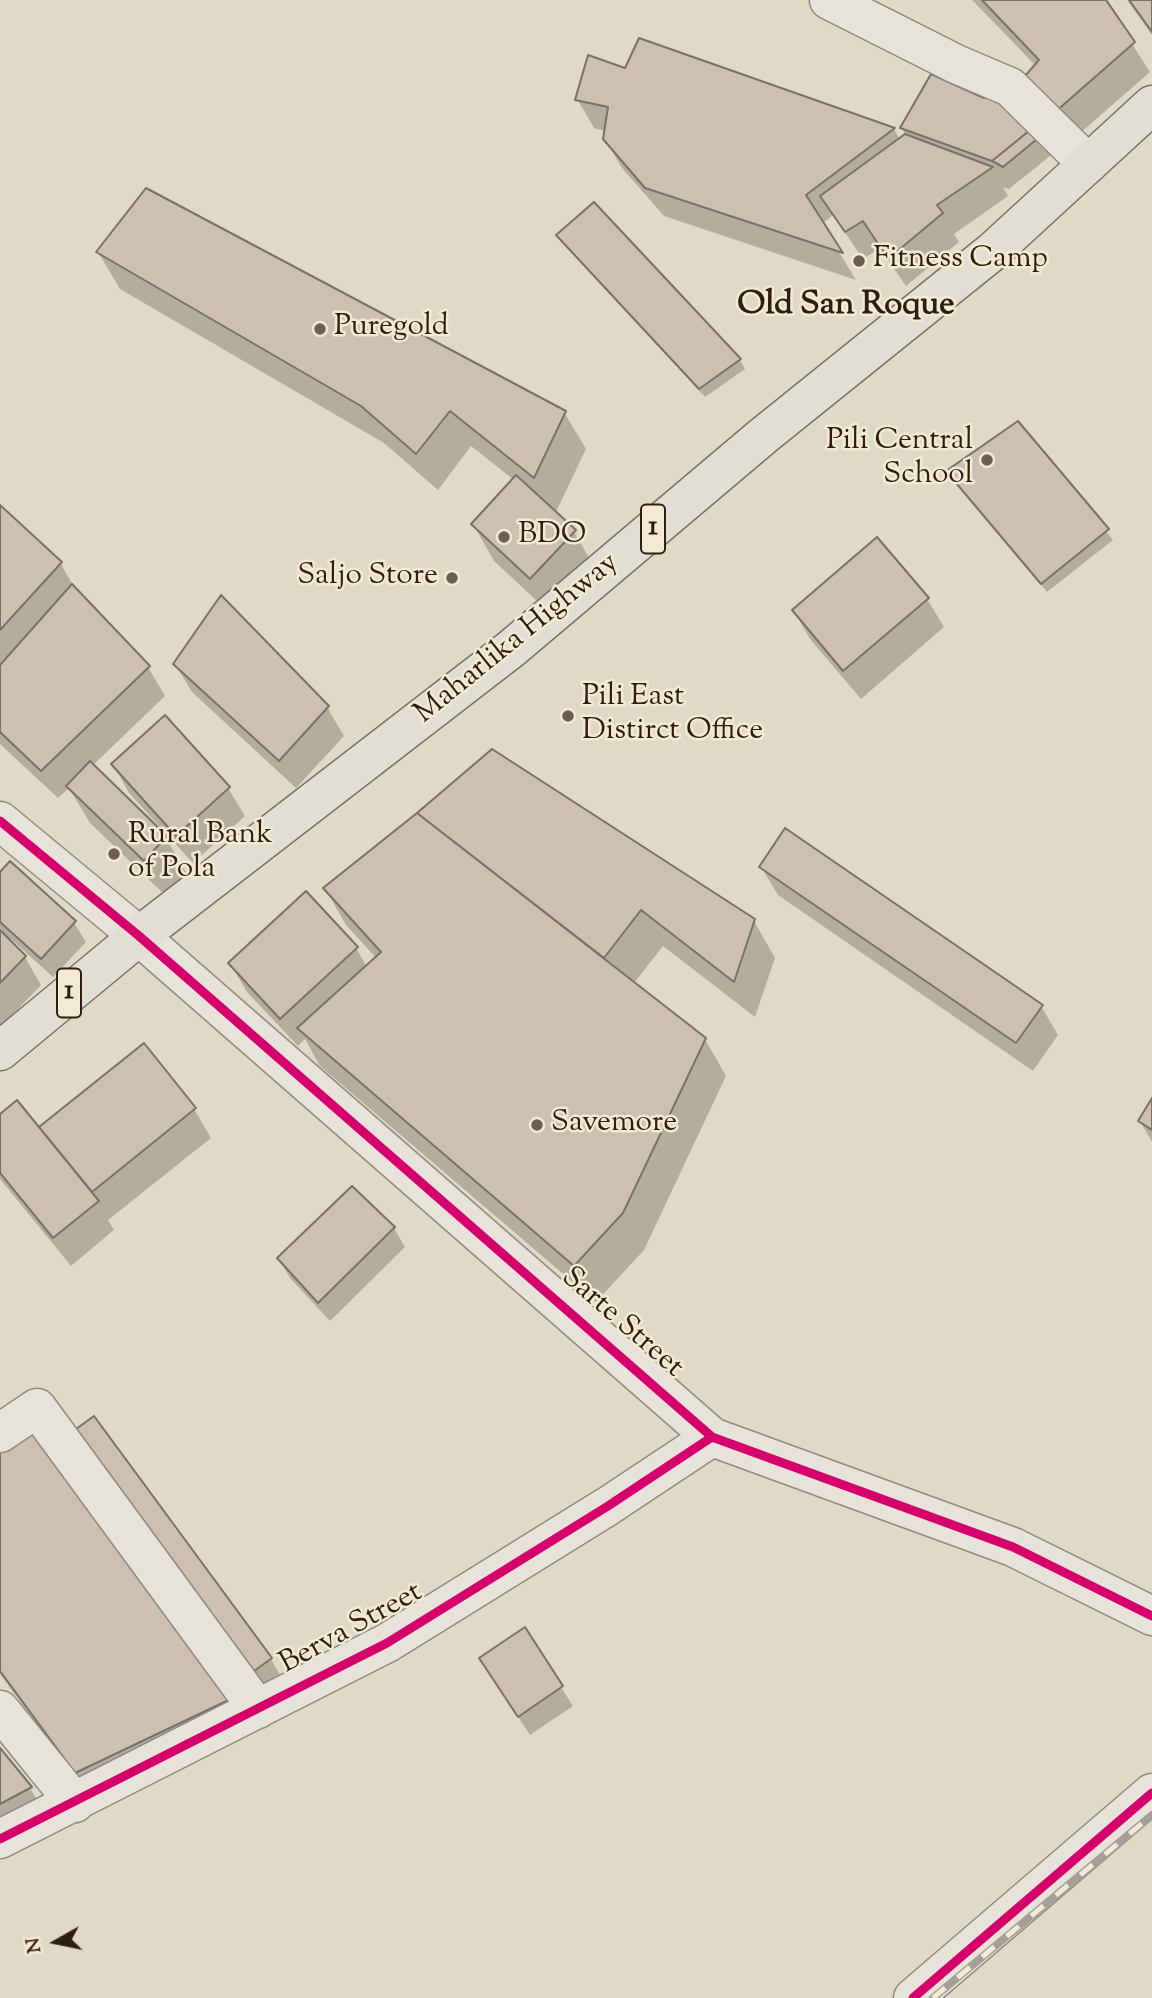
<!DOCTYPE html>
<style>
body{margin:0}
#map{position:relative;width:1152px;height:1998px;overflow:hidden;background:#e0d9c6;font-family:"Sorts Mill Goudy",serif}
canvas{display:block}
.north{position:absolute;left:21px;top:1907px;width:70px;height:70px;-webkit-text-stroke:5px #f2ead3;paint-order:stroke;rotate:261deg;font-size:19px;font-weight:700;line-height:28px;text-align:center;color:#2d1e0f}
.north::after{content:'';display:block;margin:auto;width:24px;height:32px;background:#2d1e0f;clip-path:polygon(50% 0,100% 100%,50% 72%,0 100%)}
</style>
<div id="map">
<canvas width="1152" height="1998"></canvas>
<div class="north">N</div>
</div>
<script>
const context = document.querySelector('canvas').getContext('2d');
context.lineJoin = 'round';
function fillPath(path, color) { context.fillStyle = color; context.fill(path, 'evenodd'); }
const poly = rows => new Path2D(rows.map(r => 'M' + r).join(''));
function strokePath(path, color, width, dash) { context.strokeStyle = color; context.lineWidth = width; context.lineCap = dash ? 'butt' : 'round'; context.setLineDash(dash || []); context.stroke(path); }
function label(font, color, halo, rows, align = 'center') {
  context.font = font + ' "Sorts Mill Goudy",serif'; context.lineWidth = 5; context.setLineDash([]); context.textBaseline = 'middle'; context.strokeStyle = halo; context.fillStyle = color; for (const [text, x, y, turn = 0] of rows) {
    context.save(); context.translate(x, y); context.rotate((+turn || 0) * Math.PI / 180); context.textAlign = isNaN(turn) ? turn : align; if (halo) context.strokeText(text, 0, 0); context.fillText(text, 0, 0); context.restore();
  }
}
fillPath(poly([
 [972,0,1104,0,1150,72,1071,141,1036,66],
 [1127,0,1152,0,1152,35],
 [639,40,894,129,900,140,906,136,902,128,983,100,1055,152,1009,189,1003,187,1008,196,954,234,959,242,906,286,880,248,863,259,833,215,822,224,856,280,664,216,622,168,605,139,606,131,594,128,577,99,626,70],
 [558,235,740,360,745,369,705,397],
 [98,252,564,412,586,449,555,514,574,532,595,568,552,615,494,561,473,524,514,480,471,446,438,490,384,443,120,289],
 [1018,423,1113,540,1047,592,948,471],
 [0,508,61,564,77,592,148,667,165,696,92,766,166,838,187,874,166,896,90,823,69,788,58,798,0,744],
 [927,599,944,627,861,699,810,639,794,611],
 [175,664,327,707,344,736,296,788,192,692],
 [492,751,754,921,775,958,755,1017,663,946,634,983,705,1039,726,1076,644,1250,596,1302,320,1066,305,1039,298,1046,247,992,230,963,356,948,367,967,377,959,346,925,325,888],
 [113,764,228,788,245,816,193,863,129,793],
 [761,867,1041,1006,1058,1035,1033,1071,778,895],
 [0,875,74,923,86,942,53,977,11,939,9,942,25,957,41,985,0,1028],
 [144,1046,194,1109,211,1138,108,1220,114,1230,71,1266,0,1179,0,1116,39,1130],
 [1152,1101,1152,1142,1140,1121],
 [394,1228,405,1247,330,1321,290,1278,279,1259],
 [32,1426,249,1726,93,1801,0,1674,0,1449],
 [74,1433,271,1659,287,1687,267,1702],
 [524,1629,573,1706,530,1735,493,1678],
 [0,1751,30,1788,47,1817,0,1841]
]), '#0003');
const building = poly([
 [982,0,1106,0,1135,42,1054,113,1018,84,1039,60,982,0],
 [1129,0,1152,0,1152,32,1129,0],
 [639,38,895,128,806,195,843,253,645,188,603,139,608,107,575,100,588,55,625,68,639,38],
 [931,74,984,98,1011,95,1040,122,992,161,900,128,931,74],
 [1040,122,1048,130,1003,167,992,161,1040,122],
 [905,134,993,167,937,205,943,213,888,259,863,221,845,232,820,196,905,134],
 [146,188,566,411,534,478,450,411,416,454,361,406,96,252,146,188],
 [594,202,741,359,699,389,556,235,594,202],
 [1018,421,1109,529,1041,584,946,471,1018,421],
 [516,475,576,530,530,579,471,524,516,475],
 [0,505,62,562,0,630,0,505],
 [877,537,929,598,843,671,792,610,877,537],
 [72,584,150,666,41,771,0,732,0,665,72,584],
 [221,595,329,706,279,761,173,664,221,595],
 [165,715,230,787,176,836,111,764,165,715],
 [492,749,755,919,734,982,641,910,604,958,417,813,492,749],
 [90,761,167,836,144,861,66,786,90,761],
 [417,813,706,1038,623,1213,574,1266,297,1028,381,952,323,888,417,813],
 [785,828,1043,1005,1016,1043,759,867,785,828],
 [10,861,76,921,41,959,0,922,0,872,10,861],
 [306,891,358,947,280,1019,228,963,306,891],
 [0,930,26,956,0,983,0,930],
 [144,1043,196,1108,92,1192,39,1127,144,1043],
 [1152,1098,1152,1130,1138,1121,1152,1098],
 [17,1100,99,1201,53,1238,0,1173,0,1114,17,1100],
 [352,1186,395,1227,318,1303,277,1258,352,1186],
 [94,1416,272,1658,250,1674,72,1432,94,1416],
 [32,1424,235,1697,75,1773,0,1671,0,1447,32,1424],
 [525,1627,563,1686,518,1717,479,1658,525,1627],
 [0,1748,32,1787,0,1804,0,1748]
]);
fillPath(building, '#cdc0b3');
strokePath(building, '#787267', 2);
const minor = poly([
 [829,0,956,64,1010,87,1088,164],
 [0,821,139,936,712,1437,1013,1547,1152,1616],
 [0,1433,37,1408,258,1709],
 [0,1710,75,1803],
 [0,1839,387,1643,608,1506,712,1437],
 [913,1998,1152,1793]
]);
const major = poly([
 [0,1051,139,936,511,649,763,436,993,251,1152,105]
]);
strokePath(minor, '#918b7f', 41);
strokePath(major, '#787267', 41);
strokePath(minor, '#e7e3da', 38);
strokePath(major, '#e3ded3', 38);
const rail = poly([
 [933,1998,1152,1815]
]);
strokePath(rail, '#a49f97', 8);
strokePath(rail, '#f2ead3', 5, [16]);
strokePath(poly([
 [0,821,139,936,712,1437,1013,1547,1152,1616],
 [0,1839,387,1643,608,1506,712,1437],
 [913,1998,1152,1793]
]), '#d6006c', 9);
for (const [x, y, r, color] of [
 [859,261,7,"#6c5f4f"],
 [320,329,7,"#6c5f4f"],
 [987,460,7,"#6c5f4f"],
 [504,537,7,"#6c5f4f"],
 [452,578,7,"#6c5f4f"],
 [568,716,7,"#6c5f4f"],
 [114,854,7,"#6c5f4f"],
 [537,1125,7,"#6c5f4f"]
]) { const dot = new Path2D(); dot.arc(x, y, r, 0, 2 * Math.PI); context.fillStyle = color; context.fill(dot); strokePath(dot, '#f2ead3', 2.5); }
for (const [x, y, w] of [
 [653,529,24],
 [69,993,24]
]) { const box = new Path2D(); box.roundRect(x - w / 2, y - 24.5, w, 49, 5); context.fillStyle = '#f2ead3'; context.fill(box); strokePath(box, '#2d1e0f', 2); }
label('bold 28px', '#2d1e0f', null, [
 ["1",653,529],
 ["1",69,993]
]);
label('30px', '#2d1e0f', '#f2ead3', [
 ["Fitness Camp",873,261],
 ["Puregold",334,329],
 ["Pili Central",973,443,"right"],
 ["School",973,477,"right"],
 ["BDO",518,537],
 ["Saljo Store",438,578,"right"],
 ["Pili East",582,699],
 ["Distirct Office",582,733],
 ["Rural Bank",128,837],
 ["of Pola",128,871],
 ["Savemore",551,1125]
], 'left');
label('30px', '#2d1e0f', '#f2ead3', [
 ["Maharlika Highway",518,640,-39],
 ["Sarte Street",621,1324,41],
 ["Berva Street",352,1630,-29]
]);
label('bold 33px', '#2d1e0f', '#f2ead3', [
 ["Old San Roque",846,307]
]);
</script>
